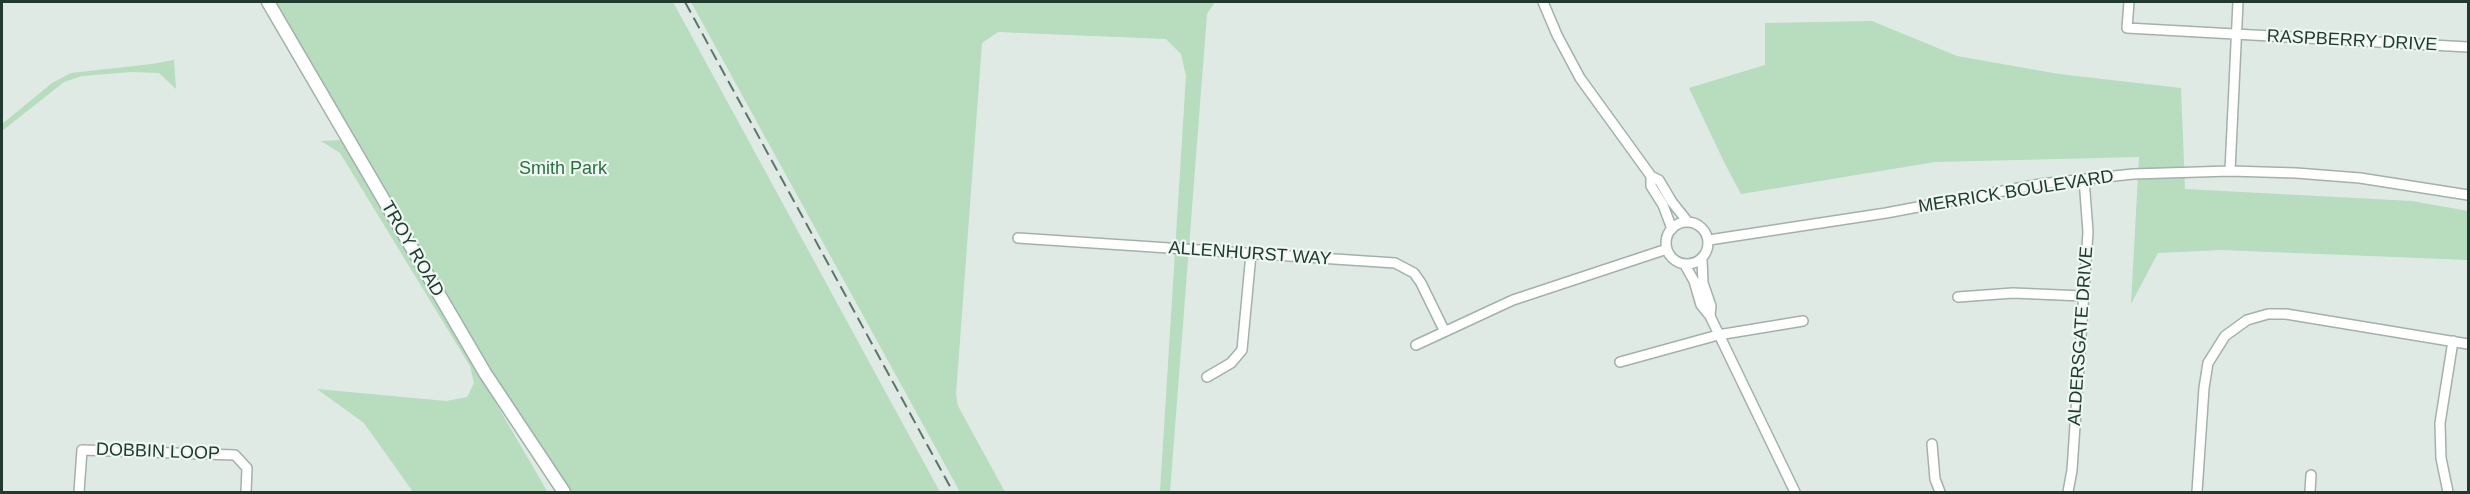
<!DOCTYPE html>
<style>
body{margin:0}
#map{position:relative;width:2470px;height:494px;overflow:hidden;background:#dfeae4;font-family:Arial,sans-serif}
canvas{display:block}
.frame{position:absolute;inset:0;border:3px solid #203a30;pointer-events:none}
</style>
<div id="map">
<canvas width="2470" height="494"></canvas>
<div class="frame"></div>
</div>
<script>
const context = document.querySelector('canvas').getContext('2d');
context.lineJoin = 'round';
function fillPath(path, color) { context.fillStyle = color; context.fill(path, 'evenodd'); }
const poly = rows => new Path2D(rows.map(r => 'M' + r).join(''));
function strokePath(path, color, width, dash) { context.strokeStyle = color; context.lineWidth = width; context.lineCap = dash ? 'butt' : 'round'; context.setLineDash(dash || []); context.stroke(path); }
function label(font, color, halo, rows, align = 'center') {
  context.font = font + ' Arial,sans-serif'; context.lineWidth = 4.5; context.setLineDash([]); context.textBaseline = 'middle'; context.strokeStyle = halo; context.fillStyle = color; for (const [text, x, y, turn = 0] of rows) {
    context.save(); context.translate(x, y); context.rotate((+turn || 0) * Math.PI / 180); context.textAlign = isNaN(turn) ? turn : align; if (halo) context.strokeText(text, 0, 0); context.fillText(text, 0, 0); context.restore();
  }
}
fillPath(poly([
 [274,2,673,2,940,492,569,492,515,414],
 [691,2,1215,2,1207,14,1170,492,1160,492,1186,76,1181,54,1166,39,998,32,982,43,956,394,958,406,1005,492,960,492],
 [1872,21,1957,56,2059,74,2181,88,2185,189,2412,201,2468,211,2468,260,2222,250,2158,253,2131,304,2139,157,1935,162,1741,194,1724,162,1689,88,1765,65,1765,23],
 [174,60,176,89,159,73,131,72,82,76,64,82,2,131,2,124,52,83,71,73,152,64],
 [343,140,547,491,544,492,413,492,364,423,317,389,446,401,467,397,474,383,470,366,340,153,321,141]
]), '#b7dcbe');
const minor = poly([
 [1543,2,1557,35,1580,78,1651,176],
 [2129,2,2127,28,2468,47],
 [2230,171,2238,2],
 '1666 243a21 21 0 1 1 42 0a21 21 0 1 1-42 0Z',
 [1672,229,1663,205,1651,186,1651,176,1659,180,1672,202,1688,222],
 [1018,238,1395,263,1414,273,1421,283,1444,330],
 [1709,240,1886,213,2040,184,2133,174,2230,171,2296,173,2360,178,2468,195],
 [1702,259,1703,283,1711,306,1710,316],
 [1685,265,1694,281,1701,305,1710,316,1795,492],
 [1958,297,2013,293,2083,296],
 [1416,345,1513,300,1667,249],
 [1620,362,1718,335,1803,321],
 [1207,377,1231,363,1242,350,1251,254],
 [1932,444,1935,479,1940,492],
 [79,492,82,450,235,455,247,468,246,492],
 [2068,492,2072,470,2088,232,2084,179],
 [2197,492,2204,388,2208,363,2225,336,2247,320,2268,314,2286,314,2468,344],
 [2310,492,2311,475],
 [2448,492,2441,458,2440,423,2453,341]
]);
const tertiary = poly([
 [268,2,485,373,564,492]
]);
strokePath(minor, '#a2b2aa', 12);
strokePath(tertiary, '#a2b2aa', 15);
strokePath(minor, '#fff', 9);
strokePath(tertiary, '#fff', 12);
strokePath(poly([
 [685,2,953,492]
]), '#5a766c', 2, [12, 6]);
label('18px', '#203a30', '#eff7f2', [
 ["RASPBERRY DRIVE",2352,41,3],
 ["MERRICK BOULEVARD",2016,192,-9],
 ["TROY ROAD",412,249,60],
 ["ALLENHURST WAY",1250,254,4],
 ["ALDERSGATE DRIVE",2081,336,-86],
 ["DOBBIN LOOP",158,452,2]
]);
label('18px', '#2a703f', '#eff7f2', [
 ["Smith Park",563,169]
]);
</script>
